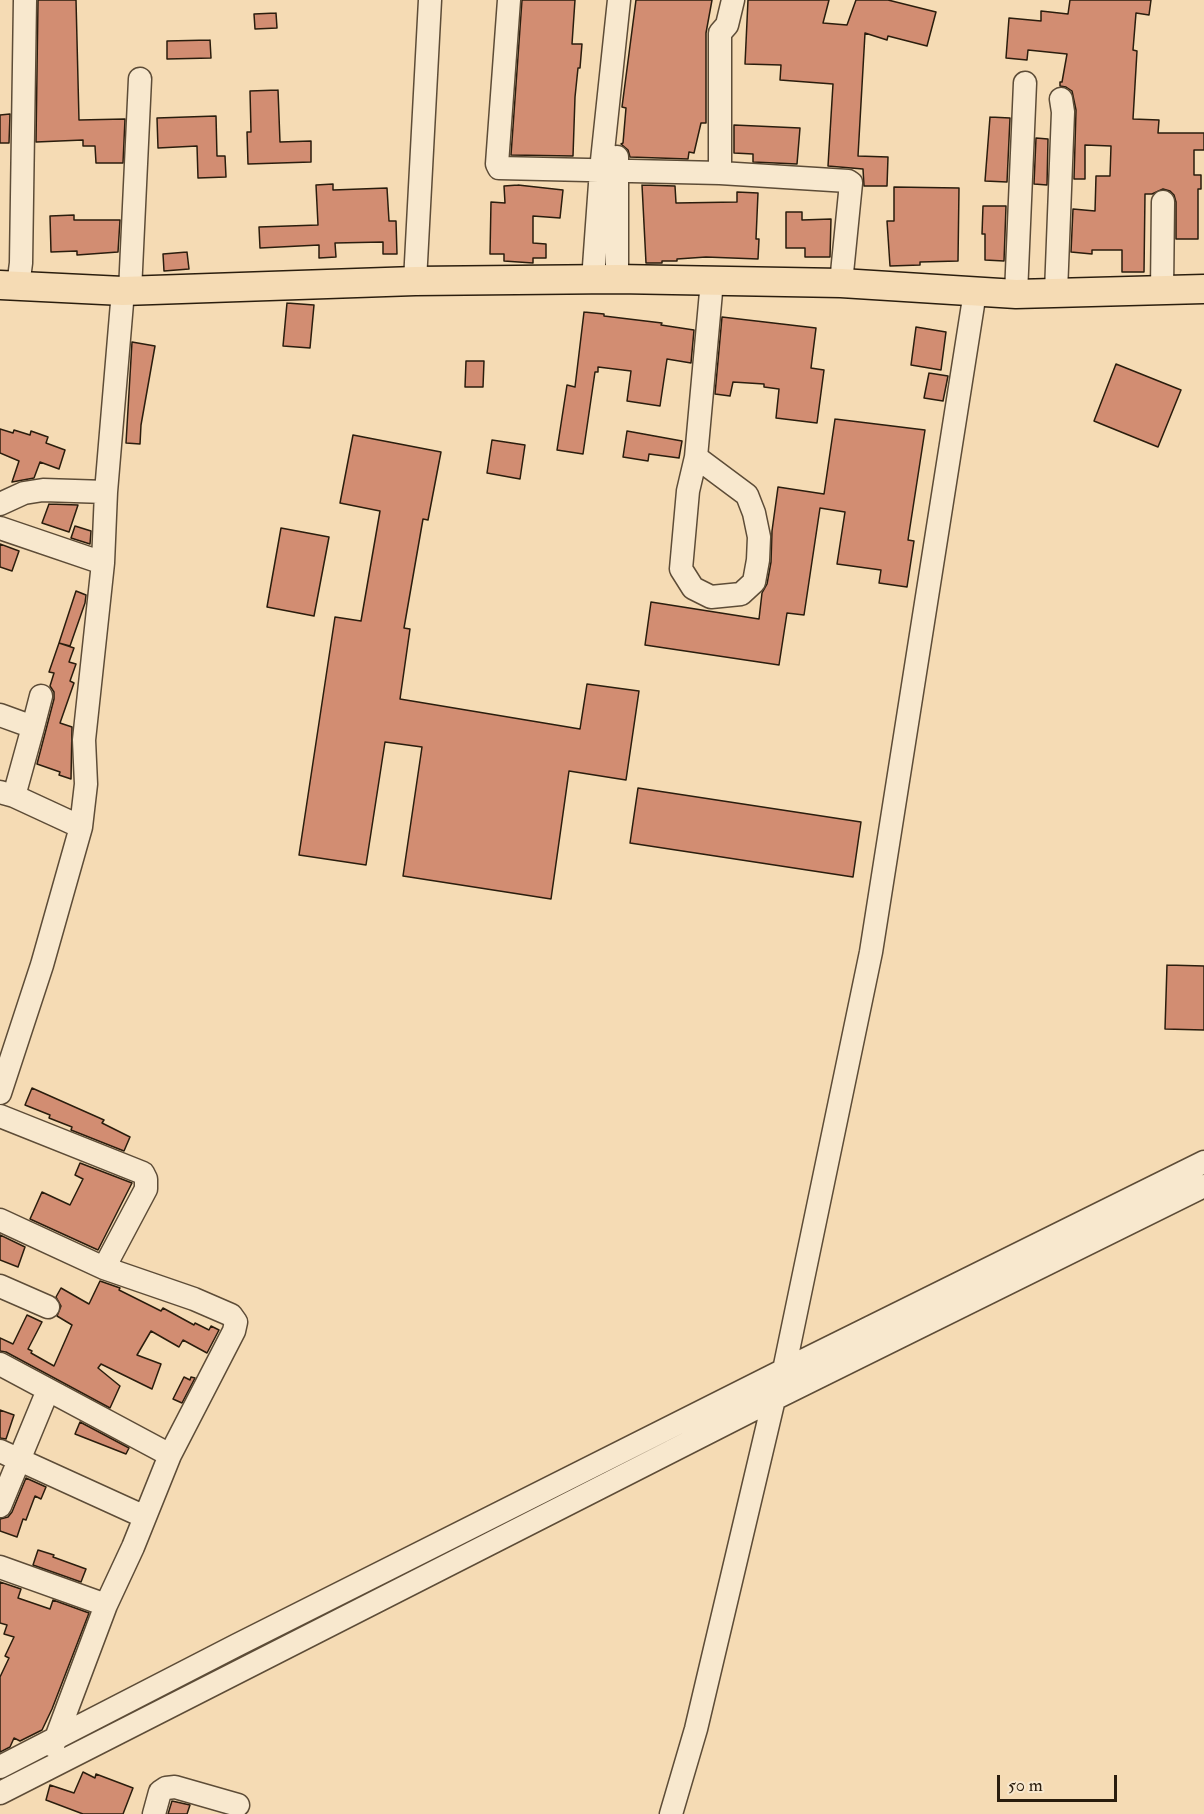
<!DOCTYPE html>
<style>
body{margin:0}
#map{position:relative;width:1204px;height:1814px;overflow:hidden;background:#f5dbb4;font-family:"IM FELL Double Pica",serif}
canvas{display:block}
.scale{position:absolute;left:997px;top:1775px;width:120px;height:27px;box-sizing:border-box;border:3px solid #2a1d0d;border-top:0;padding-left:8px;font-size:18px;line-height:21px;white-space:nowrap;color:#2a1d0d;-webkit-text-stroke:4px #f8e8ce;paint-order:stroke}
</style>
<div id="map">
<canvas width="1204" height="1814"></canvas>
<div class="scale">50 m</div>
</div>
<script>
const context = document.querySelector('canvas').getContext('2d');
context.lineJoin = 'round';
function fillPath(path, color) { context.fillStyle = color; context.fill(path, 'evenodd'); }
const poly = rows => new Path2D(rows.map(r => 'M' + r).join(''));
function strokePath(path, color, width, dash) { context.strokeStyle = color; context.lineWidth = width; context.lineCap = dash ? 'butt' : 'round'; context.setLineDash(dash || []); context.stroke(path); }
const building = poly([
 [38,0,76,0,79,120,125,119,123,163,96,163,95,146,83,146,83,140,36,142,38,0],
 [522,0,575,0,572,44,582,44,580,68,578,68,575,97,573,156,511,155,522,0],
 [636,0,712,0,706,33,706,123,701,123,694,153,689,152,688,159,630,157,628,150,621,144,623,143,626,108,622,107,636,0],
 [748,0,829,0,823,23,847,25,856,0,888,0,936,12,927,46,888,36,887,40,865,33,858,156,888,157,887,186,864,186,863,169,828,166,833,84,780,80,781,65,745,64,748,0],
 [1070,0,1151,0,1149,15,1136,13,1133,50,1137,51,1133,119,1159,120,1158,133,1204,133,1204,150,1194,150,1194,175,1201,175,1201,189,1198,189,1198,239,1176,239,1176,202,1174,195,1170,191,1163,189,1152,194,1145,194,1144,272,1122,272,1122,250,1092,250,1092,254,1071,252,1073,209,1095,211,1096,176,1110,176,1111,146,1085,145,1085,179,1074,179,1076,110,1072,91,1066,87,1060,86,1060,82,1062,82,1067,54,1028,50,1027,60,1006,58,1009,18,1041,21,1041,11,1068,14,1070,0],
 [276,13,277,28,255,29,254,14,276,13],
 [210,40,211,58,167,59,167,41,210,40],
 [278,90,280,142,311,141,311,162,248,164,247,132,251,132,250,91,278,90],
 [10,114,9,143,0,143,0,115,10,114],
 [216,116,217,156,225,156,226,177,198,178,197,146,158,148,157,118,216,116],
 [990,117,1010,118,1007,182,985,181,990,117],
 [734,125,800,128,797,164,753,162,753,154,734,153,734,125],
 [1036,138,1048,139,1047,185,1034,184,1036,138],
 [333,184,333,190,387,188,389,221,396,221,397,254,383,254,383,242,335,243,336,257,319,258,319,245,260,248,259,227,318,225,316,185,333,184],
 [518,185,563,190,560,218,533,216,533,243,546,244,546,258,533,258,533,263,504,261,504,254,490,254,491,202,505,203,504,186,518,185],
 [642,185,675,186,676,203,737,202,737,192,758,193,756,239,759,239,758,259,706,257,677,259,677,261,662,261,662,263,646,263,642,185],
 [894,187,959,188,958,261,920,262,920,265,890,266,887,221,894,221,894,187],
 [983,206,1006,206,1004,261,985,260,985,234,982,234,983,206],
 [786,212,802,212,802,220,831,219,830,257,805,257,805,248,786,248,786,212],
 [74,215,74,220,120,220,118,252,77,255,77,251,51,252,50,216,74,215],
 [187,252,189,269,164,271,163,254,187,252],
 [287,303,314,305,310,348,283,346,287,303],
 [584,312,604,314,604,316,662,323,661,325,694,330,691,363,667,359,660,406,627,401,631,371,598,367,598,372,595,372,583,454,557,450,567,385,575,387,584,312],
 [722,317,816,328,811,368,824,370,817,423,776,418,779,389,764,387,764,384,733,382,730,396,715,394,722,317],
 [916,327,946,332,941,370,911,365,916,327],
 [132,342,155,346,141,425,140,444,126,443,132,342],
 [466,361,484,361,483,387,465,387,466,361],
 [1116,364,1181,390,1158,447,1094,421,1116,364],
 [929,373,948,376,943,401,924,398,929,373],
 [835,419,925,430,908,540,914,541,907,587,879,583,881,570,837,564,845,512,820,508,804,615,787,613,779,665,645,645,651,602,759,619,762,593,767,584,771,562,772,531,778,487,824,494,835,419],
 [0,429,13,433,14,430,30,435,31,431,48,437,46,443,65,450,59,469,40,462,34,478,12,482,19,461,0,453,0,429],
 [627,431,682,441,679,458,649,454,648,461,623,457,627,431],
 [353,435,441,452,428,520,423,519,404,628,410,629,400,699,580,729,587,684,639,691,626,780,569,771,551,899,403,876,422,747,385,742,366,865,299,855,335,617,361,621,380,511,340,503,353,435],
 [492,440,525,445,520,479,487,473,492,440],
 [49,504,78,505,69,532,42,523,49,504],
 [75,526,91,531,90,544,71,538,75,526],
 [281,528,329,537,314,616,267,607,281,528],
 [0,544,19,551,12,571,0,567,0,544],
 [76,591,86,595,85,603,70,646,59,643,76,591],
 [59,643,74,648,69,662,76,664,70,681,74,683,60,723,72,727,71,779,59,775,60,772,37,764,54,699,54,692,50,686,54,673,49,672,59,643],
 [638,788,861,822,853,877,630,843,638,788],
 [1167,965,1204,966,1204,1030,1165,1029,1167,965],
 [32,1088,104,1120,102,1123,130,1137,124,1151,71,1130,72,1127,49,1118,50,1115,25,1105,32,1088],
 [80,1163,132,1183,98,1250,30,1219,42,1192,70,1205,83,1179,75,1175,80,1163],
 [0,1235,25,1247,18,1267,0,1260,0,1235],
 [100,1281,120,1288,119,1290,161,1311,163,1308,194,1325,195,1323,209,1330,211,1326,219,1330,207,1353,183,1340,179,1347,151,1331,137,1355,161,1364,152,1389,101,1364,98,1368,120,1386,110,1408,6,1352,0,1351,0,1338,13,1344,27,1315,42,1322,28,1349,32,1351,31,1353,54,1366,72,1325,57,1316,61,1306,56,1297,61,1288,89,1304,100,1281],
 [184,1377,190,1380,191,1377,195,1378,182,1403,173,1399,184,1377],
 [0,1410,14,1415,6,1439,0,1438,0,1410],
 [80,1422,129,1448,126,1454,75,1434,80,1422],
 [26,1478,46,1487,41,1499,35,1496,26,1520,23,1519,17,1537,0,1531,0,1519,8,1517,12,1512,26,1478],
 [38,1550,54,1555,53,1557,86,1569,81,1582,33,1565,38,1550],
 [0,1582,21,1589,18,1598,50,1609,53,1600,89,1613,52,1709,42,1730,20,1741,14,1738,10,1747,0,1752,0,1677,9,1658,5,1656,14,1637,4,1634,7,1625,0,1623,0,1582],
 [83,1772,95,1778,96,1774,133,1788,123,1814,83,1814,46,1800,50,1785,74,1793,83,1772],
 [172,1801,190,1805,187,1814,168,1814,172,1801]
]);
fillPath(building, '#d28d72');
strokePath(building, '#2a1d0d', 1.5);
const minor = poly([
 [509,0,497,164,499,168,720,173,848,181,851,183,841,283],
 [720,173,720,33,727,25,733,0],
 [617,279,617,157],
 [593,280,601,170,619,0],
 [415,281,430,0],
 [18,286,21,263,25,0],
 [1162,290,1163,202],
 [130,291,140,79],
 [1056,292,1063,112,1061,99],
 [1016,294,1025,83],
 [696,457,747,495,754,513,759,537,758,560,754,582,741,594,711,597,693,588,681,569,688,491,696,457,712,281],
 [0,504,24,493,43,490,106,492],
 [0,528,103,563],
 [0,715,33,727,41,696],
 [0,792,14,796,81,827],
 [14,796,33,727],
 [0,1093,42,965,81,827,86,784,84,740,103,563,106,492,123,291],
 [0,1116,143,1173,146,1179,146,1189,104,1268],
 [0,1220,104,1268,194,1299,231,1315,236,1322,234,1331,170,1455,133,1547,106,1605,53,1746],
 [0,1286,48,1307],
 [0,1364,170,1455],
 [0,1451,145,1517],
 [0,1506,48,1390],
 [0,1567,106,1605],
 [0,1767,237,1645,784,1370,1204,1162],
 [0,1793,774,1399,1204,1186],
 [154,1814,160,1792,166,1788,175,1787,238,1805],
 [671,1814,696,1729,774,1399,784,1370,871,952,975,292]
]);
const major = poly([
 [0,285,123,291,415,281,617,279,841,283,1016,294,1204,289]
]);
strokePath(minor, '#5d4c37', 25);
strokePath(major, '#2a1d0d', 31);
strokePath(minor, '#f8e8ce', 22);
strokePath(major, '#f5dbb4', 28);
</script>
